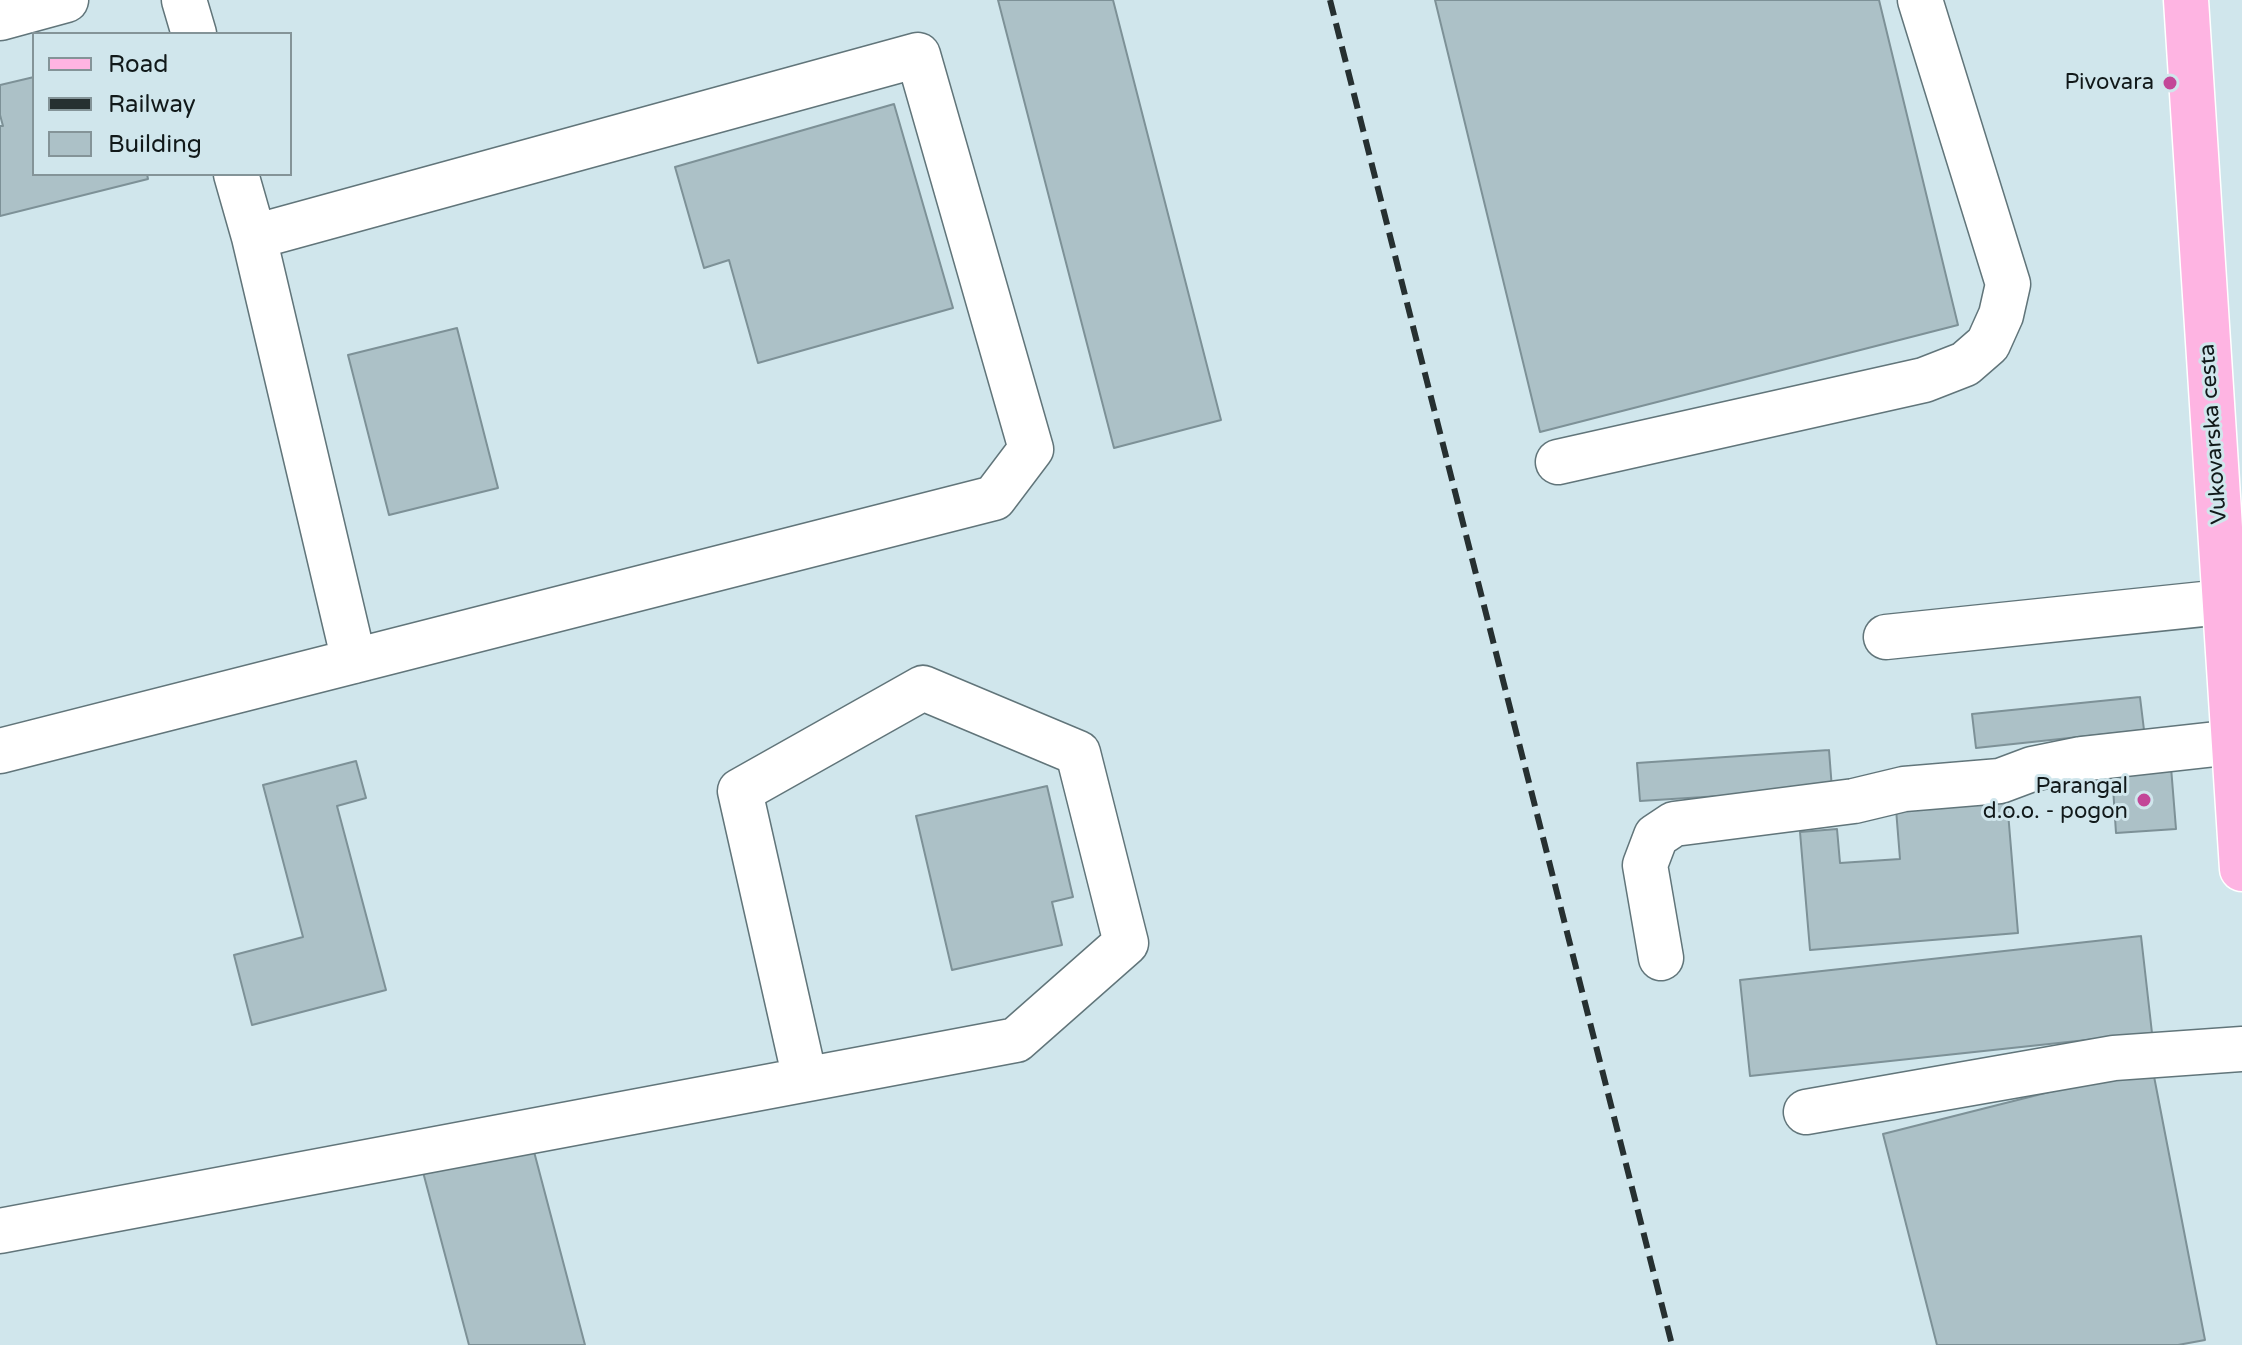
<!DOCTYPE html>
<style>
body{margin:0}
#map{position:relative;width:2242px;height:1345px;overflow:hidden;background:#d0e6ec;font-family:"Varela Round",sans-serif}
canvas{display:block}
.legend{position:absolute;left:32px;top:32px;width:260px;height:144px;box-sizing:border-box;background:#d0e6ec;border:2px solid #849498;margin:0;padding:10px 14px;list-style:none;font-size:24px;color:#11191a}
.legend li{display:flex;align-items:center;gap:16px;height:40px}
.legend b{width:40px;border:2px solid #849498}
</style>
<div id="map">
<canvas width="2242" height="1345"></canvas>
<ul class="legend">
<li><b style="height:10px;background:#feb4e2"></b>Road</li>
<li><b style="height:10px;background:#263031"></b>Railway</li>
<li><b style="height:22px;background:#acc1c7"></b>Building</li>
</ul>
</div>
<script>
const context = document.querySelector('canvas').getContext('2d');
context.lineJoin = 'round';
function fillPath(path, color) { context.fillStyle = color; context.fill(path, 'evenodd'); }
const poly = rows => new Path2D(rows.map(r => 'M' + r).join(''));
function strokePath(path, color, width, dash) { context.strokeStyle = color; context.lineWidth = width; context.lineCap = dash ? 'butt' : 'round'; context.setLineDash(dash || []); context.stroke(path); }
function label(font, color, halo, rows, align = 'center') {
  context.font = font + ' "Varela Round",sans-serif'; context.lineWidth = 6; context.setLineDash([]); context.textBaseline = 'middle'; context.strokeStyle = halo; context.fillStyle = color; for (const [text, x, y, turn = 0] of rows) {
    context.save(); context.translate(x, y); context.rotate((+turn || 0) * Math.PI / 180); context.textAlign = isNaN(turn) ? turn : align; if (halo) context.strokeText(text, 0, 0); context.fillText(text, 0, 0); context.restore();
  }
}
const building = poly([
 [998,0,1113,0,1221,420,1114,448,998,0],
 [1435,0,1879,0,1958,325,1540,432,1435,0],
 [34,77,34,174,147,174,148,179,0,216,0,126,3,126,0,115,0,85,34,77],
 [894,104,953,308,758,363,729,260,704,268,675,167,894,104],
 [457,328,498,488,389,515,348,355,457,328],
 [2140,697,2144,730,1976,748,1972,714,2140,697],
 [1829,750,1832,789,1640,801,1637,763,1829,750],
 [356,761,366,798,337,806,386,990,252,1025,234,955,303,937,263,785,356,761],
 [2171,767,2176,829,2116,833,2112,772,2171,767],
 [1047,786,1073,897,1052,902,1062,945,952,970,916,816,1047,786],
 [2007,800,2018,933,1810,950,1800,832,1837,829,1840,863,1900,859,1896,809,2007,800],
 [2141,936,2152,1033,1750,1076,1740,980,2141,936],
 [2152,1066,2205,1340,2178,1345,1937,1345,1883,1134,2152,1066],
 [532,1144,585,1345,469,1345,423,1172,532,1144]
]);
fillPath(building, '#acc1c7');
strokePath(building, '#7d9197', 2);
const minor = poly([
 [184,0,194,34],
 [0,18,66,0],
 [236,174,254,237],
 [1558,462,1924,380,1965,364,1988,344,2001,315,2008,284,1920,0],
 [1886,637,2242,600],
 [0,751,354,661,994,498,1031,449,918,55,254,237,354,661],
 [1661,958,1645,865,1656,836,1674,824,1854,801,1904,789,2000,781,2032,769,2081,759,2234,742],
 [1806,1112,2114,1058,2242,1049],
 [0,1231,1016,1040,1126,943,1078,753,923,688,740,791,805,1079]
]);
const major = poly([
 [2186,0,2242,869]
]);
strokePath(minor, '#61757a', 47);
strokePath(major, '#fff', 47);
strokePath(minor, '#fff', 44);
strokePath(major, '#feb4e2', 44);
strokePath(poly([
 [1330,0,1672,1345]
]), '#263031', 6, [16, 8]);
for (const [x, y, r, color] of [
 [2170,83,8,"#c34798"],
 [2144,800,8,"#c34798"]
]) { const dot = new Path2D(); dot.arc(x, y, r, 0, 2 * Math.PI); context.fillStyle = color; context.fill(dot); strokePath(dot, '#d0e6ec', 3); }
label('22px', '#11191a', '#d0e6ec', [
 ["Pivovara",2154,83],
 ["Parangal",2128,787],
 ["d.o.o. - pogon",2128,812]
], 'right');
label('22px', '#11191a', '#d0e6ec', [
 ["Vukovarska cesta",2214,434,-94]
]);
</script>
